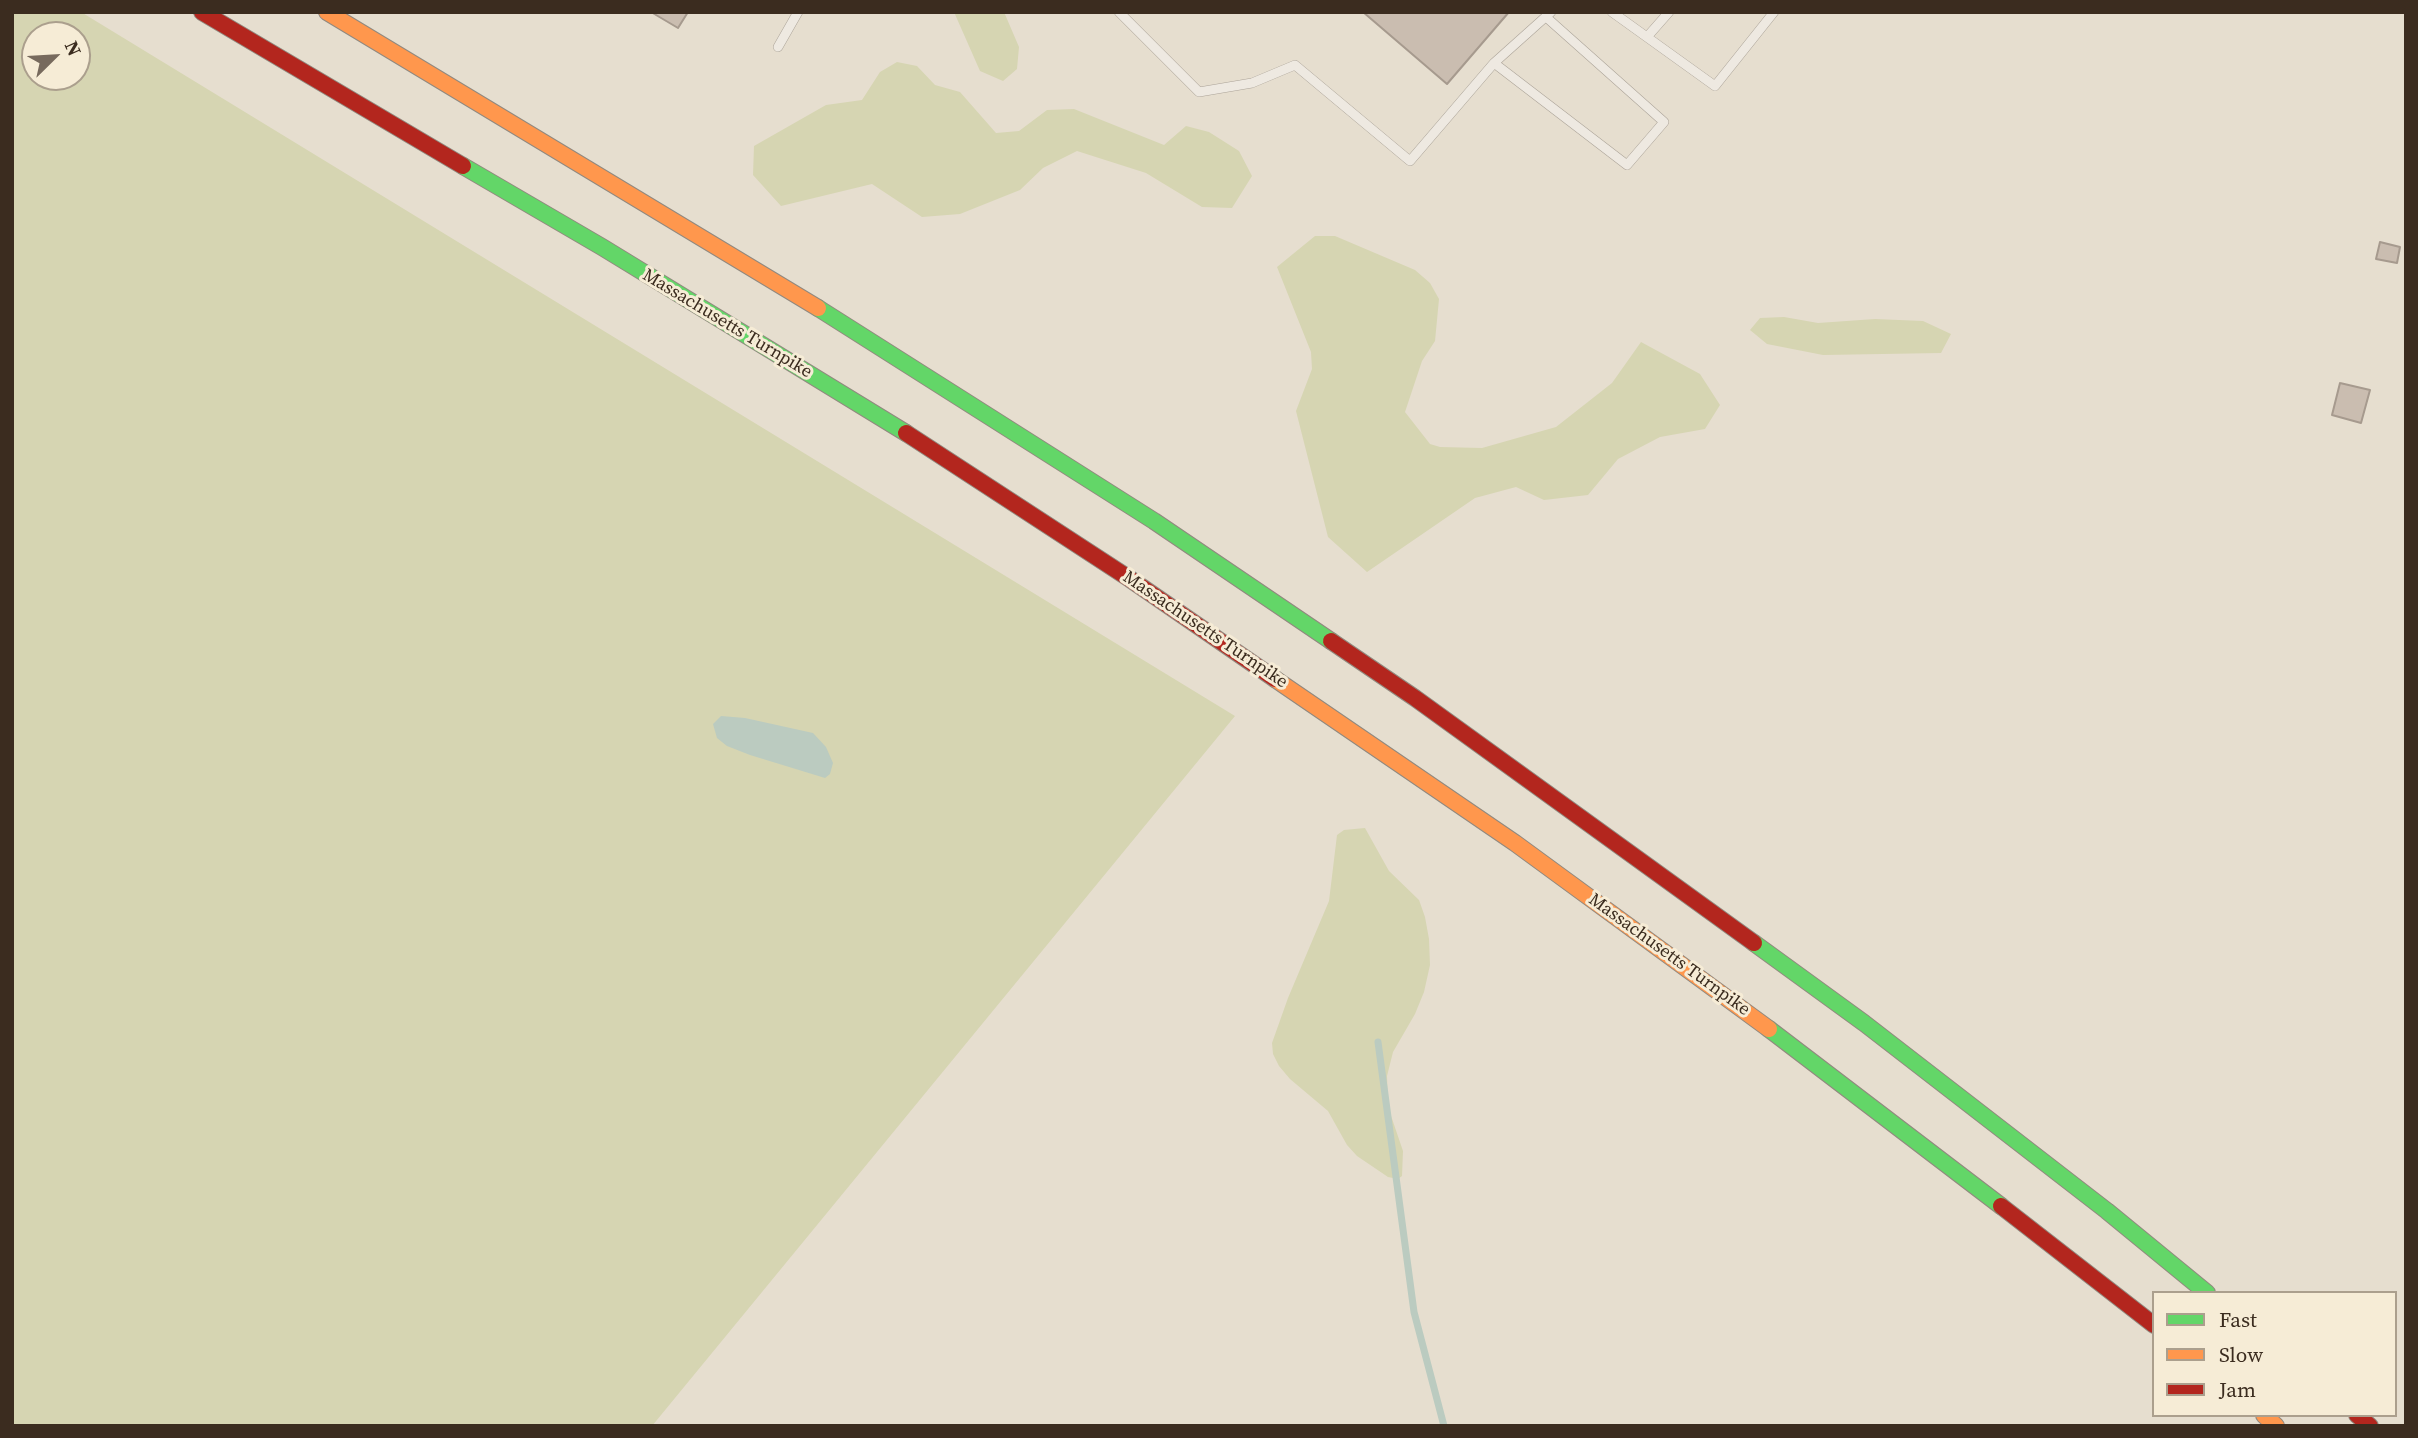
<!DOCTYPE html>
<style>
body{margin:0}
#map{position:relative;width:2418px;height:1438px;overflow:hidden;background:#e6decf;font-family:"Source Serif 4",serif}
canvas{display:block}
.frame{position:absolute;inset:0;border:14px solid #3b2c1f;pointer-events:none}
.legend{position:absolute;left:2152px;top:1291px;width:245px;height:126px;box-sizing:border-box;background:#f6ecd6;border:2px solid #ab9f8d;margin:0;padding:9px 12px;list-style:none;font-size:21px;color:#3b2c1f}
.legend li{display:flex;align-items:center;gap:14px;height:35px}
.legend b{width:35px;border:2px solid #ab9f8d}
.north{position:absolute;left:21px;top:21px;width:70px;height:70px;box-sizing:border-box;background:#f6ecd6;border:2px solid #ab9f8d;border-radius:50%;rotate:66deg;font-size:19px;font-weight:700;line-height:28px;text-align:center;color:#3b2c1f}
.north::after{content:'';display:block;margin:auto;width:24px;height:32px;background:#776a5d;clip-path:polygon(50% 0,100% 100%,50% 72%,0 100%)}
</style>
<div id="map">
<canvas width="2418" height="1438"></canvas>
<div class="frame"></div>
<ul class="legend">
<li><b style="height:9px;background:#63d668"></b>Fast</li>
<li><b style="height:9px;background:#ff974d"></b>Slow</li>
<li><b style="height:9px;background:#b3261e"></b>Jam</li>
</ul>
<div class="north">N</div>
</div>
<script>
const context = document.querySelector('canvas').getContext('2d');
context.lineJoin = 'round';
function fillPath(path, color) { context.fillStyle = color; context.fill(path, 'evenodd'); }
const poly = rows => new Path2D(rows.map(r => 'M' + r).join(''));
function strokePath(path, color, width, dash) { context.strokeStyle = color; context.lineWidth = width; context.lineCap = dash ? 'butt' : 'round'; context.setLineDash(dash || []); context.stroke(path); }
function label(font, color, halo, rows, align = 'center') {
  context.font = font + ' "Source Serif 4",serif'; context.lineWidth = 6; context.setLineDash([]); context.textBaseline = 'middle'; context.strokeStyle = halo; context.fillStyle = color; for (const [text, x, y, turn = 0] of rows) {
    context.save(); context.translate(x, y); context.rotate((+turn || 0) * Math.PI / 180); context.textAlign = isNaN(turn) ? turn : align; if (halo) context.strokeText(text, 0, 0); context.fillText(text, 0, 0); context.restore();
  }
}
fillPath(poly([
 [12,12,81,12,1235,716,652,1426,12,1426],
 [35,35,77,35,77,77,35,77],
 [954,12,1004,12,1019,47,1017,69,1003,81,980,71],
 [897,62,917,66,935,85,960,92,996,133,1019,131,1047,110,1074,109,1164,145,1186,126,1209,132,1239,151,1252,176,1232,208,1202,207,1146,173,1077,151,1043,168,1020,190,960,214,922,217,872,184,781,206,753,175,754,146,826,105,862,100,880,72],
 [1315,236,1335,236,1415,270,1430,283,1439,299,1435,341,1422,361,1405,412,1430,444,1440,447,1482,448,1556,427,1612,383,1641,342,1700,374,1720,405,1705,429,1660,437,1618,459,1588,495,1544,500,1516,487,1475,498,1367,572,1328,537,1296,411,1312,369,1311,352,1277,267],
 [1784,317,1818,323,1875,319,1923,321,1951,334,1941,353,1823,355,1767,344,1750,330,1760,318],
 [1365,828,1389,871,1419,900,1425,917,1429,939,1430,965,1424,992,1415,1014,1393,1052,1387,1076,1388,1107,1403,1151,1402,1176,1398,1179,1388,1177,1357,1156,1347,1145,1328,1111,1290,1079,1279,1066,1273,1054,1272,1043,1288,998,1329,901,1337,835,1344,830]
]), '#d6d5b2');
fillPath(poly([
 [721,716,745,718,813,733,826,747,833,763,830,774,825,778,750,755,727,746,717,738,713,724]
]), '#bbcbc0');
strokePath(poly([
 [1378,1042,1414,1312,1444,1426]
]), '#bbcbc0', 7);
const building = poly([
 [651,12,688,12,678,28,651,12],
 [1363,12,1509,12,1447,84,1363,12],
 [2380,242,2400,247,2397,263,2376,259,2380,242],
 [2340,383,2370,390,2361,423,2332,415,2340,383]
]);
fillPath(building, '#cabdb0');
strokePath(building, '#a69a8e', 2);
const lane = poly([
 [1119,12,1199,92,1252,83,1295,65,1410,161,1494,63,1551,12],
 [1612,12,1715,86,1774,12],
 [1647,37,1669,12],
 [778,47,798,12],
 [1494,63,1627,165,1664,122,1546,17]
]);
const fast = poly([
 [463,166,602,247,906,433],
 [818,308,1154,521,1331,641],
 [1754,943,1864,1023,2107,1211,2207,1293],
 [1769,1029,2001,1206]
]);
const slow = poly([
 [327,12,818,308],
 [1275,679,1515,843,1769,1029],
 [2264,1415,2276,1426]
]);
const jam = poly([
 [202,12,463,166],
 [906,433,1130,579,1275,679],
 [1331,641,1415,698,1754,943],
 [2001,1206,2154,1325],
 [2357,1415,2370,1426]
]);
strokePath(lane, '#aba398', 10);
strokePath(fast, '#91897f', 18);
strokePath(slow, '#91897f', 18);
strokePath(jam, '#91897f', 18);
strokePath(lane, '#eee9e1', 9);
strokePath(fast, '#63d668', 16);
strokePath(slow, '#ff974d', 16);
strokePath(jam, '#b3261e', 16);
label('18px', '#3b2c1f', '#f6ecd6', [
 ["Massachusetts Turnpike",727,324,31],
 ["Massachusetts Turnpike",1205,630,34],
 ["Massachusetts Turnpike",1669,955,36]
]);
</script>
